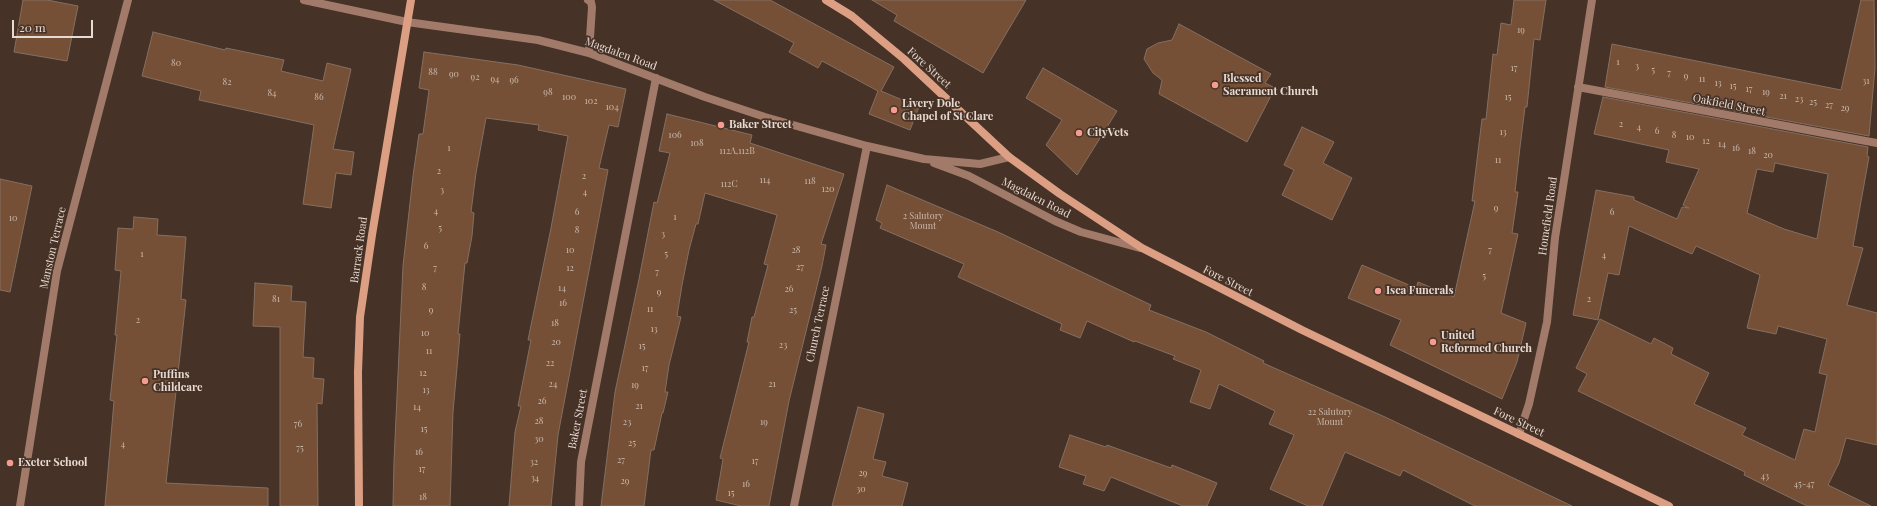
<!DOCTYPE html>
<style>
body{margin:0}
#map{position:relative;width:1877px;height:506px;overflow:hidden;background:#463226;font-family:"Playfair Display",serif}
canvas{display:block}
.scale{position:absolute;left:12px;top:20px;width:81px;height:18px;box-sizing:border-box;border:2px solid #e7dad2;border-top:0;padding-left:5px;font-size:12px;line-height:14px;white-space:nowrap;color:#e7dad2;-webkit-text-stroke:3px #463226;paint-order:stroke}
</style>
<div id="map">
<canvas width="1877" height="506"></canvas>
<div class="scale">20 m</div>
</div>
<script>
const context = document.querySelector('canvas').getContext('2d');
context.lineJoin = 'round';
function fillPath(path, color) { context.fillStyle = color; context.fill(path, 'evenodd'); }
const poly = rows => new Path2D(rows.map(r => 'M' + r).join(''));
function strokePath(path, color, width, dash) { context.strokeStyle = color; context.lineWidth = width; context.lineCap = dash ? 'butt' : 'round'; context.setLineDash(dash || []); context.stroke(path); }
function label(font, color, halo, rows, align = 'center') {
  context.font = font + ' "Playfair Display",serif'; context.lineWidth = 3.5; context.setLineDash([]); context.textBaseline = 'middle'; context.strokeStyle = halo; context.fillStyle = color; for (const [text, x, y, turn = 0] of rows) {
    context.save(); context.translate(x, y); context.rotate((+turn || 0) * Math.PI / 180); context.textAlign = isNaN(turn) ? turn : align; if (halo) context.strokeText(text, 0, 0); context.fillText(text, 0, 0); context.restore();
  }
}
const building = poly([
 [23,0,47,0,78,6,67,61,14,52,23,0],
 [714,0,770,0,894,67,881,91,919,107,910,130,869,114,878,91,822,61,818,68,789,52,794,43,714,0],
 [872,0,1026,0,983,73,894,21,897,15,872,0],
 [1514,0,1546,0,1540,40,1534,39,1527,107,1525,107,1520,147,1515,192,1518,192,1512,233,1518,234,1501,313,1526,323,1517,362,1502,399,1390,345,1401,320,1348,298,1362,265,1416,288,1418,282,1454,297,1475,201,1472,201,1482,119,1486,119,1493,54,1497,55,1501,23,1511,25,1514,0],
 [1861,0,1874,0,1875,68,1869,136,1605,87,1612,44,1841,90,1861,0],
 [1179,24,1271,74,1265,83,1275,88,1247,142,1159,94,1162,80,1153,73,1144,59,1147,49,1158,43,1172,40,1179,24],
 [153,32,225,50,226,48,284,60,281,71,323,81,327,63,351,69,333,149,354,152,351,175,336,173,331,208,303,204,314,125,199,100,201,91,142,76,153,32],
 [424,52,518,65,626,89,618,127,609,125,599,168,608,170,558,435,551,506,509,506,515,432,521,406,518,406,531,340,528,340,551,228,568,136,538,130,539,125,486,118,476,173,471,212,474,213,472,236,467,263,465,263,458,334,460,334,453,412,450,506,393,506,394,461,403,266,413,176,419,134,423,134,429,90,419,88,424,52],
 [1043,68,1117,111,1077,175,1046,145,1062,120,1026,98,1043,68],
 [1603,97,1868,147,1867,156,1869,157,1853,246,1863,248,1847,305,1877,313,1877,445,1846,438,1839,463,1828,485,1871,506,1807,506,1744,475,1745,472,1578,391,1587,374,1576,368,1600,319,1651,344,1654,338,1673,348,1671,354,1709,373,1694,404,1746,428,1742,435,1795,460,1804,429,1815,432,1827,375,1819,373,1827,339,1778,326,1776,334,1747,328,1760,275,1696,246,1692,254,1629,226,1619,275,1608,273,1598,320,1573,315,1596,190,1634,197,1634,200,1677,219,1682,207,1689,208,1683,205,1699,169,1666,162,1669,150,1594,134,1603,97],
 [1775,163,1828,174,1817,239,1784,229,1747,213,1757,169,1773,172,1775,163],
 [667,114,752,135,750,143,844,174,821,244,826,245,822,266,789,401,769,506,741,506,716,500,723,459,720,458,749,342,747,342,752,317,754,317,768,265,764,264,777,215,705,193,698,224,696,224,689,250,682,285,677,316,681,317,669,365,665,392,668,392,663,413,662,413,654,450,651,450,644,506,601,506,615,392,639,279,654,202,657,203,670,153,659,151,667,114],
 [1302,127,1334,142,1323,163,1352,178,1332,220,1282,195,1294,170,1284,165,1302,127],
 [0,179,32,186,10,292,0,290,0,179],
 [887,185,998,232,1151,305,1149,310,1206,332,1264,361,1263,363,1385,417,1572,506,1475,506,1403,470,1400,476,1345,452,1322,506,1308,506,1270,489,1294,435,1269,424,1275,411,1219,384,1210,409,1190,402,1201,370,1173,359,1175,356,1135,341,1134,342,1087,321,1080,338,1060,330,1062,324,958,277,964,264,880,228,882,223,876,220,887,185],
 [134,217,158,219,157,235,186,237,181,299,186,300,166,483,268,488,268,506,105,506,114,401,110,400,117,335,115,335,121,271,115,270,118,228,133,229,134,217],
 [255,283,292,286,291,301,306,302,303,357,314,358,313,378,324,379,322,404,317,403,318,506,280,506,280,327,253,326,255,283],
 [858,407,884,414,873,459,886,462,882,476,908,483,902,506,832,506,858,407],
 [1070,435,1106,447,1107,445,1171,468,1172,465,1217,483,1207,506,1183,506,1111,477,1104,491,1083,484,1086,476,1059,467,1070,435]
]);
fillPath(building, '#755037');
strokePath(building, '#856f61', 1);
strokePath(poly([
 [304,0,407,22,538,40,589,53,705,97,765,117,867,146,924,159,980,164,1009,157],
 [588,0,591,2,592,7,589,53],
 [1578,87,1877,143],
 [934,163,969,176,1055,221,1081,232,1140,248],
 [1519,434,1529,404,1547,322,1555,238,1592,0],
 [20,506,57,271,128,0],
 [579,506,581,462,656,78],
 [794,506,867,146]
]), '#a17a69', 8);
strokePath(poly([
 [826,0,852,16,904,59,1009,157,1060,194,1142,248,1302,330,1669,506],
 [359,506,358,372,360,317,372,235,411,0]
]), '#dd9f84', 8);
for (const [x, y, r, color] of [
 [1215,85,4,"#f59c90"],
 [894,110,4,"#f59c90"],
 [721,125,4,"#f59c90"],
 [1079,133,4,"#f59c90"],
 [1378,291,4,"#f59c90"],
 [1433,342,4,"#f59c90"],
 [145,381,4,"#f59c90"],
 [10,463,4,"#f59c90"]
]) { const dot = new Path2D(); dot.arc(x, y, r, 0, 2 * Math.PI); context.fillStyle = color; context.fill(dot); strokePath(dot, '#463226', 1.5); }
label('9px', '#cab8ab', null, [
 ["19",1521,30],
 ["1",1618,62],
 ["80",176,63],
 ["3",1637,66],
 ["17",1514,68],
 ["5",1653,70],
 ["88",433,72],
 ["7",1669,73],
 ["90",454,74],
 ["9",1686,76],
 ["92",475,77],
 ["94",495,79],
 ["11",1702,79],
 ["96",514,80],
 ["31",1866,81],
 ["82",227,82],
 ["13",1718,83],
 ["15",1733,86],
 ["17",1749,89],
 ["98",548,92],
 ["19",1766,92],
 ["84",272,93],
 ["21",1783,96],
 ["86",319,97],
 ["100",569,97],
 ["15",1508,97],
 ["23",1799,99],
 ["102",591,101],
 ["25",1813,102],
 ["27",1829,105],
 ["104",612,107],
 ["29",1845,108],
 ["2",1621,124],
 ["4",1639,127],
 ["6",1657,131],
 ["13",1503,132],
 ["106",675,135],
 ["8",1674,135],
 ["10",1690,137],
 ["12",1706,141],
 ["108",697,143],
 ["14",1722,144],
 ["1",449,148],
 ["16",1736,148],
 ["112A,112B",737,151],
 ["18",1752,151],
 ["20",1768,155],
 ["11",1498,160],
 ["2",439,171],
 ["2",584,176],
 ["114",765,180],
 ["118",810,181],
 ["112C",729,184],
 ["120",828,189],
 ["3",442,190],
 ["4",585,192],
 ["9",1496,208],
 ["4",436,211],
 ["6",577,212],
 ["6",1612,212],
 ["2 Salutory",923,216],
 ["Mount",923,226],
 ["1",675,217],
 ["10",13,218],
 ["5",440,228],
 ["8",577,230],
 ["3",663,234],
 ["6",426,246],
 ["10",570,250],
 ["28",796,250],
 ["7",1490,250],
 ["1",142,254],
 ["5",666,254],
 ["4",1604,255],
 ["27",800,267],
 ["7",435,268],
 ["12",570,268],
 ["7",657,272],
 ["5",1484,276],
 ["8",424,287],
 ["14",562,288],
 ["26",789,289],
 ["9",659,292],
 ["81",276,299],
 ["2",1589,299],
 ["16",563,303],
 ["11",650,309],
 ["9",431,310],
 ["25",793,310],
 ["2",138,320],
 ["18",555,323],
 ["13",654,329],
 ["10",425,333],
 ["20",556,342],
 ["23",783,345],
 ["15",642,346],
 ["11",429,351],
 ["22",550,363],
 ["17",645,368],
 ["12",423,373],
 ["24",553,384],
 ["21",772,384],
 ["19",635,385],
 ["13",426,390],
 ["26",542,401],
 ["21",639,406],
 ["14",417,407],
 ["22 Salutory",1330,412],
 ["Mount",1330,422],
 ["28",539,421],
 ["23",627,422],
 ["19",764,422],
 ["76",298,424],
 ["15",424,429],
 ["30",539,439],
 ["25",632,443],
 ["4",123,444],
 ["75",300,448],
 ["16",419,452],
 ["27",621,460],
 ["17",755,461],
 ["32",534,462],
 ["17",422,469],
 ["29",863,473],
 ["43",1765,476],
 ["34",535,478],
 ["29",625,481],
 ["16",746,484],
 ["45-47",1804,484],
 ["30",861,489],
 ["15",731,493],
 ["18",423,497]
]);
label('11px', '#e7dad2', '#463226', [
 ["Magdalen Road",621,54,20],
 ["Fore Street",929,68,42],
 ["Oakfield Street",1729,105,11],
 ["Magdalen Road",1036,198,27],
 ["Homefield Road",1548,216,-82],
 ["Manston Terrace",53,248,-77],
 ["Barrack Road",359,250,-82],
 ["Fore Street",1228,281,27],
 ["Church Terrace",818,324,-78],
 ["Baker Street",578,419,-79],
 ["Fore Street",1519,422,25]
]);
label('bold 11px', '#e7dad2', '#463226', [
 ["Blessed",1223,79],
 ["Sacrament Church",1223,92],
 ["Livery Dole",902,104],
 ["Chapel of St Clare",902,117],
 ["Baker Street",729,125],
 ["CityVets",1087,133],
 ["Isca Funerals",1386,291],
 ["United",1441,336],
 ["Reformed Church",1441,349],
 ["Puffins",153,375],
 ["Childcare",153,388],
 ["Exeter School",18,463]
], 'left');
</script>
